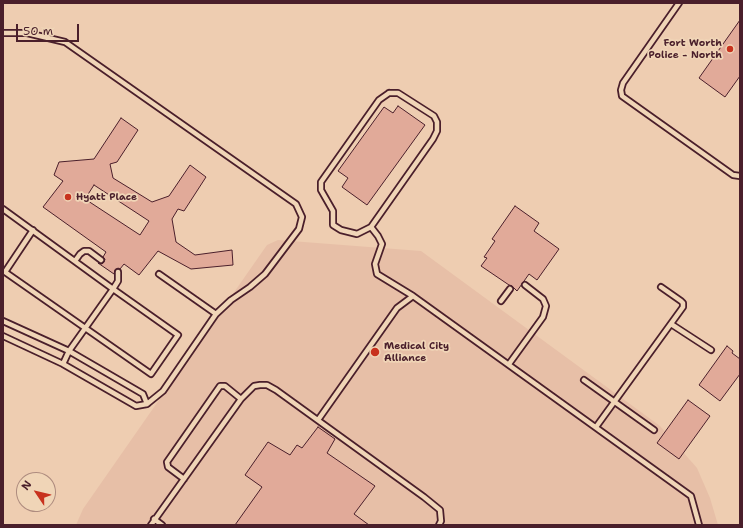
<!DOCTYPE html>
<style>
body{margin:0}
#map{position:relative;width:743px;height:528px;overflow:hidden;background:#eecdb1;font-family:"Shantell Sans",sans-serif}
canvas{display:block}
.frame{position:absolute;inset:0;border:4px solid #4a1f2b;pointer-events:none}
.north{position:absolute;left:16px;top:472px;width:40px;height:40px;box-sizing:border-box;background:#f0d5b7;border:1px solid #ae8c7f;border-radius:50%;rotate:305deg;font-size:11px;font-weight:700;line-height:16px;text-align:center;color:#4a1f2b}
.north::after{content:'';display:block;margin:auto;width:14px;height:18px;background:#c8321e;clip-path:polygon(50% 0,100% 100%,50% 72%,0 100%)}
.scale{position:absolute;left:16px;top:24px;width:63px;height:18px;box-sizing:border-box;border:2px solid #4a1f2b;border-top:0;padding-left:5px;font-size:12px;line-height:14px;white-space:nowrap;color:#4a1f2b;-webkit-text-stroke:3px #f0d5b7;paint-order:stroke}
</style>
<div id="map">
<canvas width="743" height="528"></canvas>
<div class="frame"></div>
<div class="north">N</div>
<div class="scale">50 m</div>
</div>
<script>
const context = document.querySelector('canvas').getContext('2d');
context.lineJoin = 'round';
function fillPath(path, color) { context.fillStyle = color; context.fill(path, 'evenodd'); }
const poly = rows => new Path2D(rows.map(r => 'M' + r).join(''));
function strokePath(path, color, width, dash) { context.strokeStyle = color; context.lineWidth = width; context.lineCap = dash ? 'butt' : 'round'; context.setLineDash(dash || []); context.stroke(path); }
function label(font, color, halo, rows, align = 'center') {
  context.font = font + ' "Shantell Sans",sans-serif'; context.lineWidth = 3.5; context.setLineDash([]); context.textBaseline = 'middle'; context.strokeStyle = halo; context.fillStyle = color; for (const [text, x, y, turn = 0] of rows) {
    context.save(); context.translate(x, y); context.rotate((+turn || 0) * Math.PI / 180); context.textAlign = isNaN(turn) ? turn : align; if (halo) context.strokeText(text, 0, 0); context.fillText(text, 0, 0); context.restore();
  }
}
fillPath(poly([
 [278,240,421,251,660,426,697,468,710,498,718,525,76,525,83,509,267,245]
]), '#e7bfa7');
const building = poly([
 [740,20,740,76,725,97,699,78,740,20],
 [398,106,425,125,367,205,342,187,348,178,338,171,384,107,393,113,398,106],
 [121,118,138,130,117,162,110,164,113,178,152,202,169,196,190,165,206,177,184,211,178,209,172,219,176,242,195,255,232,250,233,265,191,269,158,251,139,275,124,264,120,269,118,268,115,270,114,274,98,263,102,264,104,262,105,259,103,257,106,252,43,207,63,181,54,175,59,162,94,159,121,118],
 [94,185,149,221,140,235,85,199,94,185],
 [515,206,539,223,534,231,559,249,537,280,529,274,517,291,512,286,509,285,481,266,487,258,484,257,495,241,492,239,515,206],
 [727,346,733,351,732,353,740,359,740,374,720,401,699,385,727,346],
 [688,400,710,416,679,459,657,443,688,400],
 [318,427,335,439,327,453,375,486,354,514,369,525,235,525,262,487,245,475,268,442,290,455,297,445,302,448,318,427]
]);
fillPath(building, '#e1aa99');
strokePath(building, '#4a1f2b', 1);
const lane = poly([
 [679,3,623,83,621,90,622,96,733,175,740,176],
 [3,33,27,33,65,42,296,204,302,217,299,229,265,274,250,287,231,300,216,314,163,391,147,404],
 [389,93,398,93,434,116,437,122,437,131,433,139,371,227,357,234,341,230,333,225,333,211,321,190,321,182,379,100,389,93],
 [3,209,113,289,69,351,63,364],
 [371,227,378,236,382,244,375,264,377,274,413,296,691,496,699,525],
 [33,230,5,272,151,374,178,335,113,289,118,281,118,272],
 [75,261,80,254,84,251,89,251,101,260],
 [159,274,216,314],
 [501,301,510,289],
 [3,321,69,351,143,394,147,404,136,406,63,364,3,336],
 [671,324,711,350],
 [509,364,543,317,546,306,543,299,525,285],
 [584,380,654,430],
 [318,420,397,308,413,296],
 [596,427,683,307,683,303,681,301,661,287],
 [184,479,168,467,167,462,220,386,225,386,241,399],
 [154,519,162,525],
 [151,525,241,399,254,386,260,385,267,385,276,390,424,497,440,510,441,521,439,525]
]);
strokePath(lane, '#4a1f2b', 8);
strokePath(lane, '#f0d5b7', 4.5);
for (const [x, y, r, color] of [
 [730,49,4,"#c8321e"],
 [68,197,4,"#c8321e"],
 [375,352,5,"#c8321e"]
]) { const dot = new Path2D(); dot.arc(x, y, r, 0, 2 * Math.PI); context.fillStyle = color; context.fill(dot); strokePath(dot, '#f0d5b7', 1.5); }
label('bold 10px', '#4a1f2b', '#f0d5b7', [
 ["Fort Worth",722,43,"right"],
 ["Police - North",722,55,"right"],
 ["Hyatt Place",76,197],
 ["Medical City",384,346],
 ["Alliance",384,358]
], 'left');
</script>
